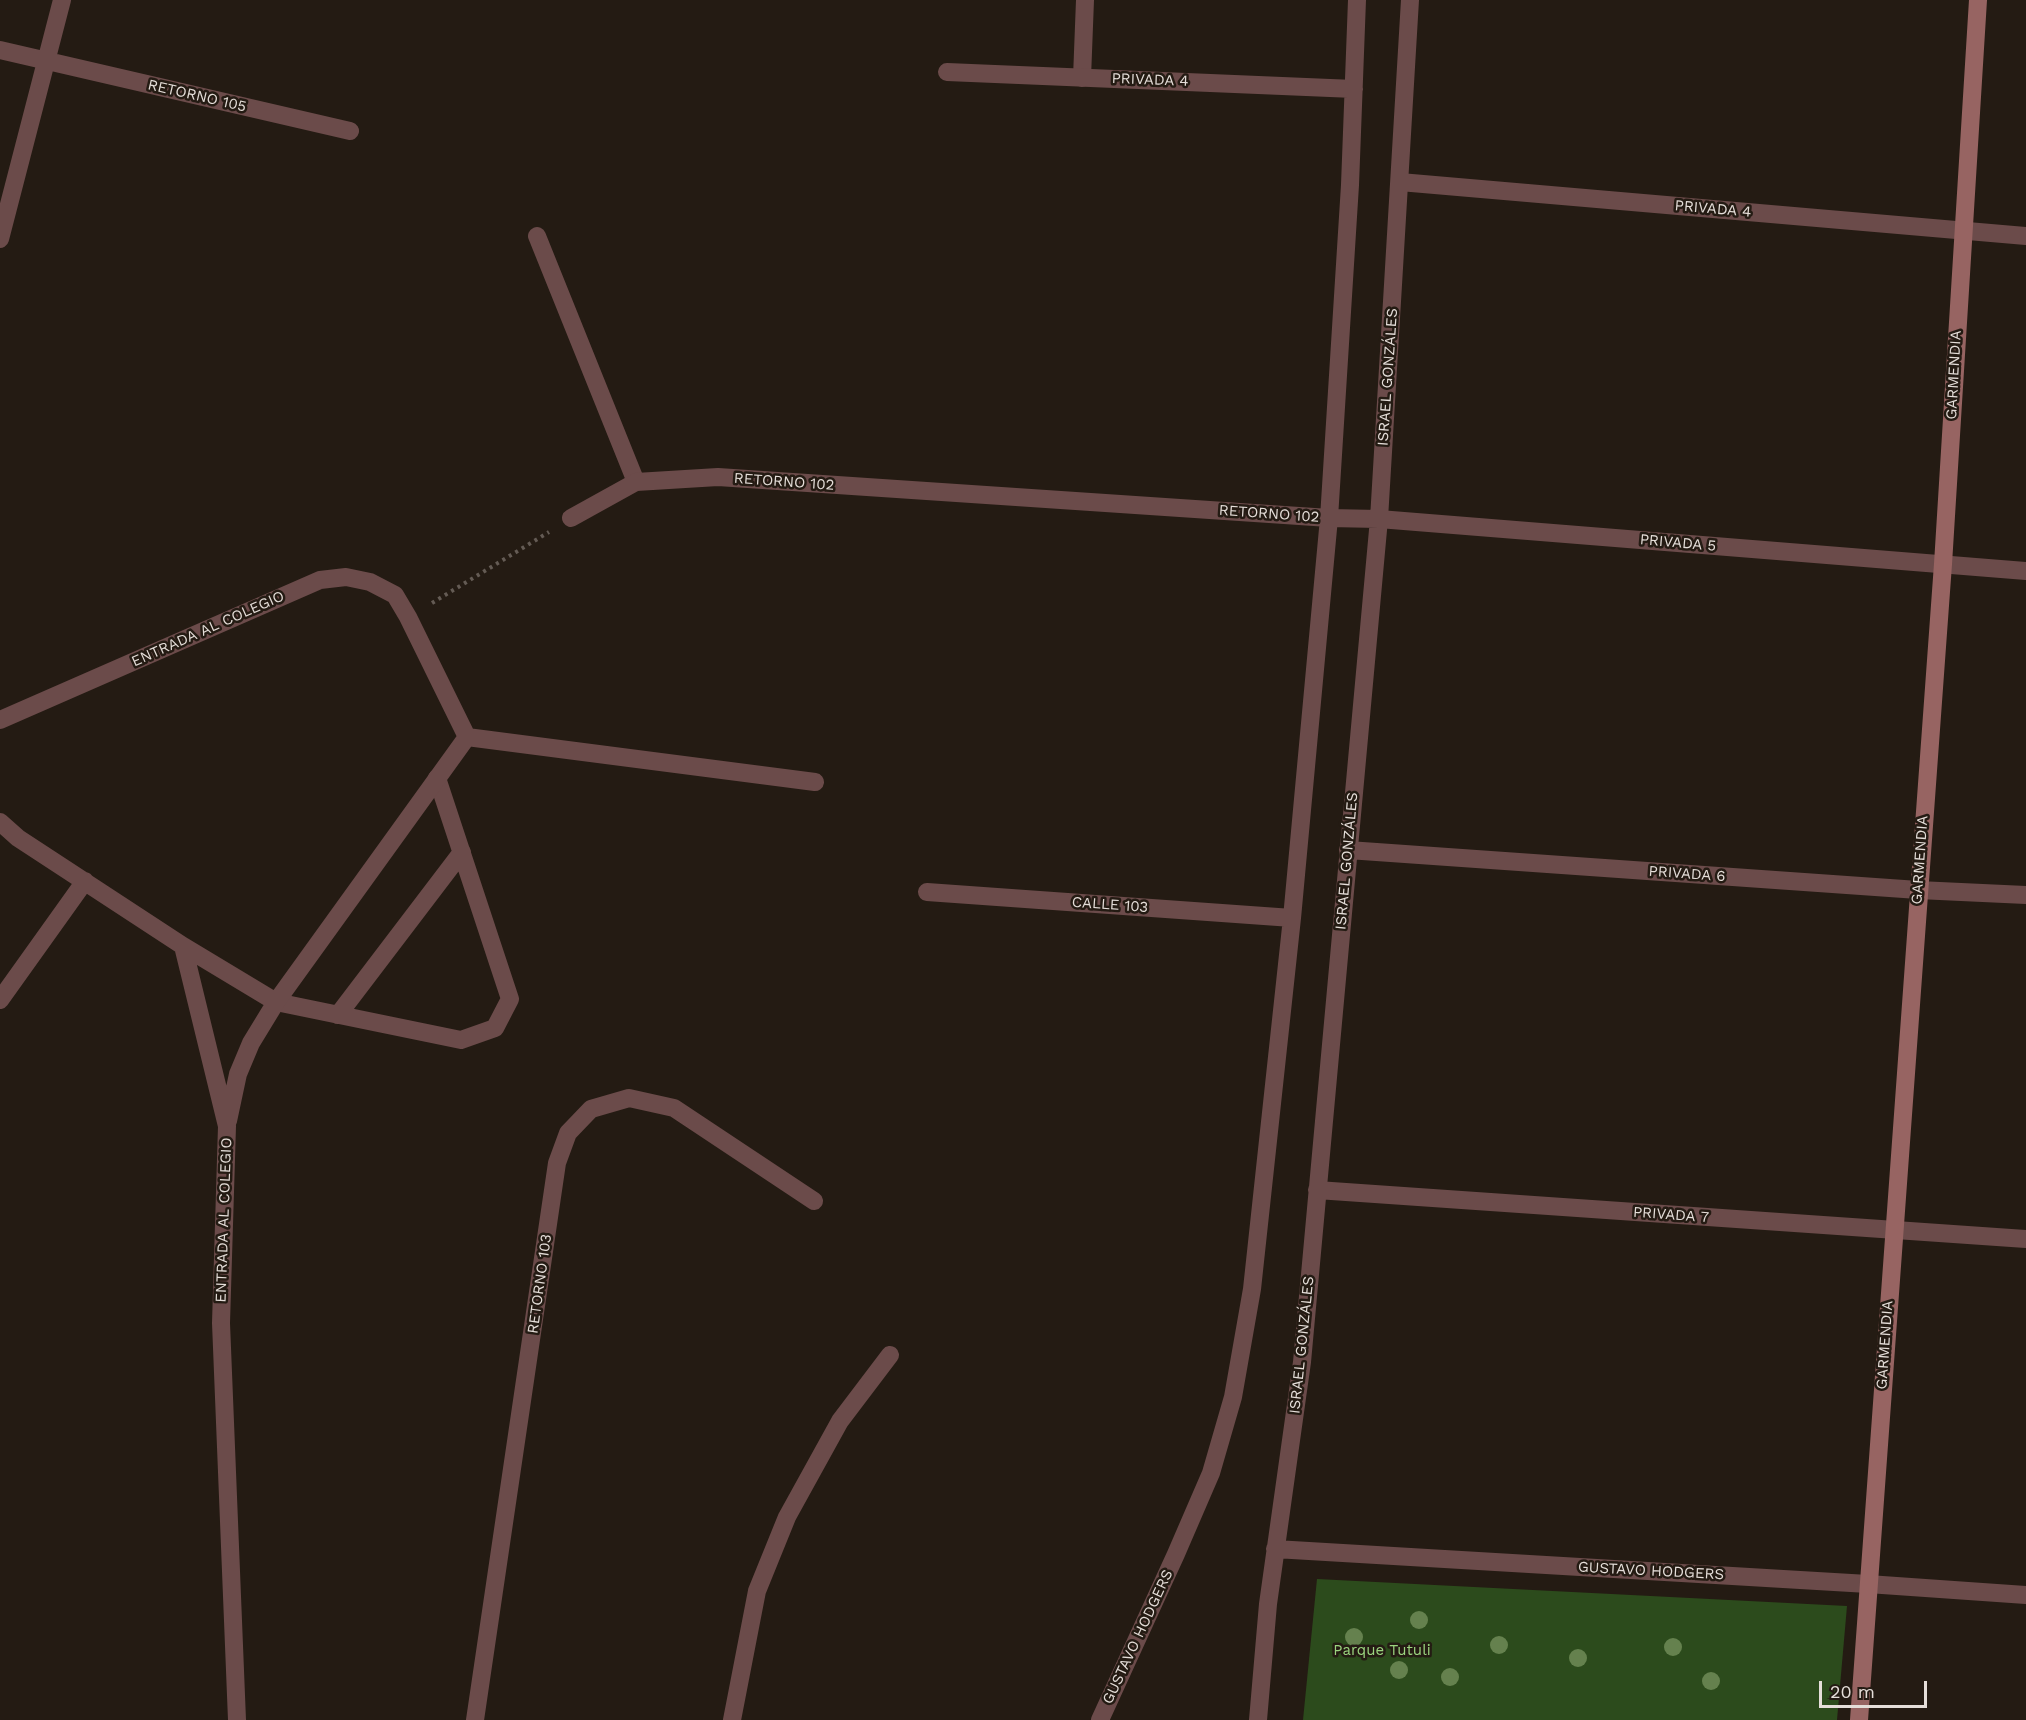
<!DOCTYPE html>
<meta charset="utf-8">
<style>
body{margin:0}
#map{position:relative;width:2026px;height:1720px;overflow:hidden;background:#241b13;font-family:"Work Sans",sans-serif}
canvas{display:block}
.scale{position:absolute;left:1819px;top:1681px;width:108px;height:27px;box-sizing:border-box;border:3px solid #e5ded9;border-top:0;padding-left:8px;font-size:18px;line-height:21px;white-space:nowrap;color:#e5ded9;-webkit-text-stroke:4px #241b13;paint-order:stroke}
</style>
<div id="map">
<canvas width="2026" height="1720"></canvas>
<div class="scale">20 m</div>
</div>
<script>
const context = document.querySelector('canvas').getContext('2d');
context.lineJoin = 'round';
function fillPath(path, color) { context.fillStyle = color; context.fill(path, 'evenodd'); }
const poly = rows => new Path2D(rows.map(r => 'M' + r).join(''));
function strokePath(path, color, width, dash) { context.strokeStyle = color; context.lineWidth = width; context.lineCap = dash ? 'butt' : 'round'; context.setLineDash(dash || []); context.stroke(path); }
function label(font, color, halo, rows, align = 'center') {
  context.font = font + ' "Work Sans",sans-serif'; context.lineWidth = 5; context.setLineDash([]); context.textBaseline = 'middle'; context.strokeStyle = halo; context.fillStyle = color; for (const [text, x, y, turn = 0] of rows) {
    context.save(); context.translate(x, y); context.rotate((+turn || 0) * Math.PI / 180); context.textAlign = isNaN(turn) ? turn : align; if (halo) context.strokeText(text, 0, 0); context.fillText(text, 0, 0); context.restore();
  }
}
fillPath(poly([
 [1317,1579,1847,1606,1837,1720,1303,1720]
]), '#2c4b1c');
strokePath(poly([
 [432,603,549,532]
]), '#645b54', 4, [3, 4.5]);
strokePath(poly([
 [1082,78,1085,0],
 [537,236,636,482],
 [276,1002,461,1040,495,1028,510,999,437,778],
 [338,1015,462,852]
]), '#6b4b4a', 18);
strokePath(poly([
 [0,50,350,131],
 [947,72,1354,89],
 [1400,182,2026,236],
 [0,239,62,0],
 [571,518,636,482,718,477,1329,518,1379,519,2026,571],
 [0,720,320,580,346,577,370,582,395,595,408,617,467,737],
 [0,822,18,838,183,946,227,1126,221,1323,237,1720],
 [1348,850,1918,890,2026,895],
 [927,892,1292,918],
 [183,946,276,1002],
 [0,1000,85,881],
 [228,1121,238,1074,251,1043,276,1002,467,737,815,782],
 [1317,1190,2026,1239],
 [1275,1549,1868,1584,2026,1595],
 [475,1720,557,1163,568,1133,591,1109,629,1098,674,1108,814,1201],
 [732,1720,757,1591,787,1517,840,1421,890,1355],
 [1100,1720,1176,1554,1211,1473,1233,1397,1252,1289,1292,918,1329,518,1350,185,1357,0],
 [1258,1720,1268,1604,1302,1362,1379,519,1410,0]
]), '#6b4b4a', 18);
strokePath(poly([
 [1859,1720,1943,564,1978,0]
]), '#976462', 18);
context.fillStyle = '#65814e';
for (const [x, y] of [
 [1419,1620],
 [1354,1637],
 [1499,1645],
 [1673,1647],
 [1578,1658],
 [1399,1670],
 [1450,1677],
 [1711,1681]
]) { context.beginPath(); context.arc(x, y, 9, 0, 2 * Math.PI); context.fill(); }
label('15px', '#e5ded9', '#241b13', [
 ["PRIVADA 4",1150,80,2],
 ["RETORNO 105",197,96,13],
 ["PRIVADA 4",1713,209,5],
 ["GARMENDIA",1954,375,-87],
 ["ISRAEL GONZÁLES",1388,377,-86],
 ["RETORNO 102",784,482,4],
 ["RETORNO 102",1269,514,4],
 ["PRIVADA 5",1678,543,5],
 ["ENTRADA AL COLEGIO",208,629,-24],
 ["GARMENDIA",1920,860,-86],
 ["ISRAEL GONZÁLES",1347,861,-85],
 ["PRIVADA 6",1687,874,4],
 ["CALLE 103",1110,905,4],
 ["PRIVADA 7",1671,1215,4],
 ["ENTRADA AL COLEGIO",224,1220,-88],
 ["RETORNO 103",540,1284,-82],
 ["ISRAEL GONZÁLES",1302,1345,-84],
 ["GARMENDIA",1885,1345,-86],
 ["GUSTAVO HODGERS",1651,1571,3],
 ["GUSTAVO HODGERS",1138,1637,-65]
]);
label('15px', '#9bd47f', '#241b13', [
 ["Parque Tutuli",1382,1651]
]);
</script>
